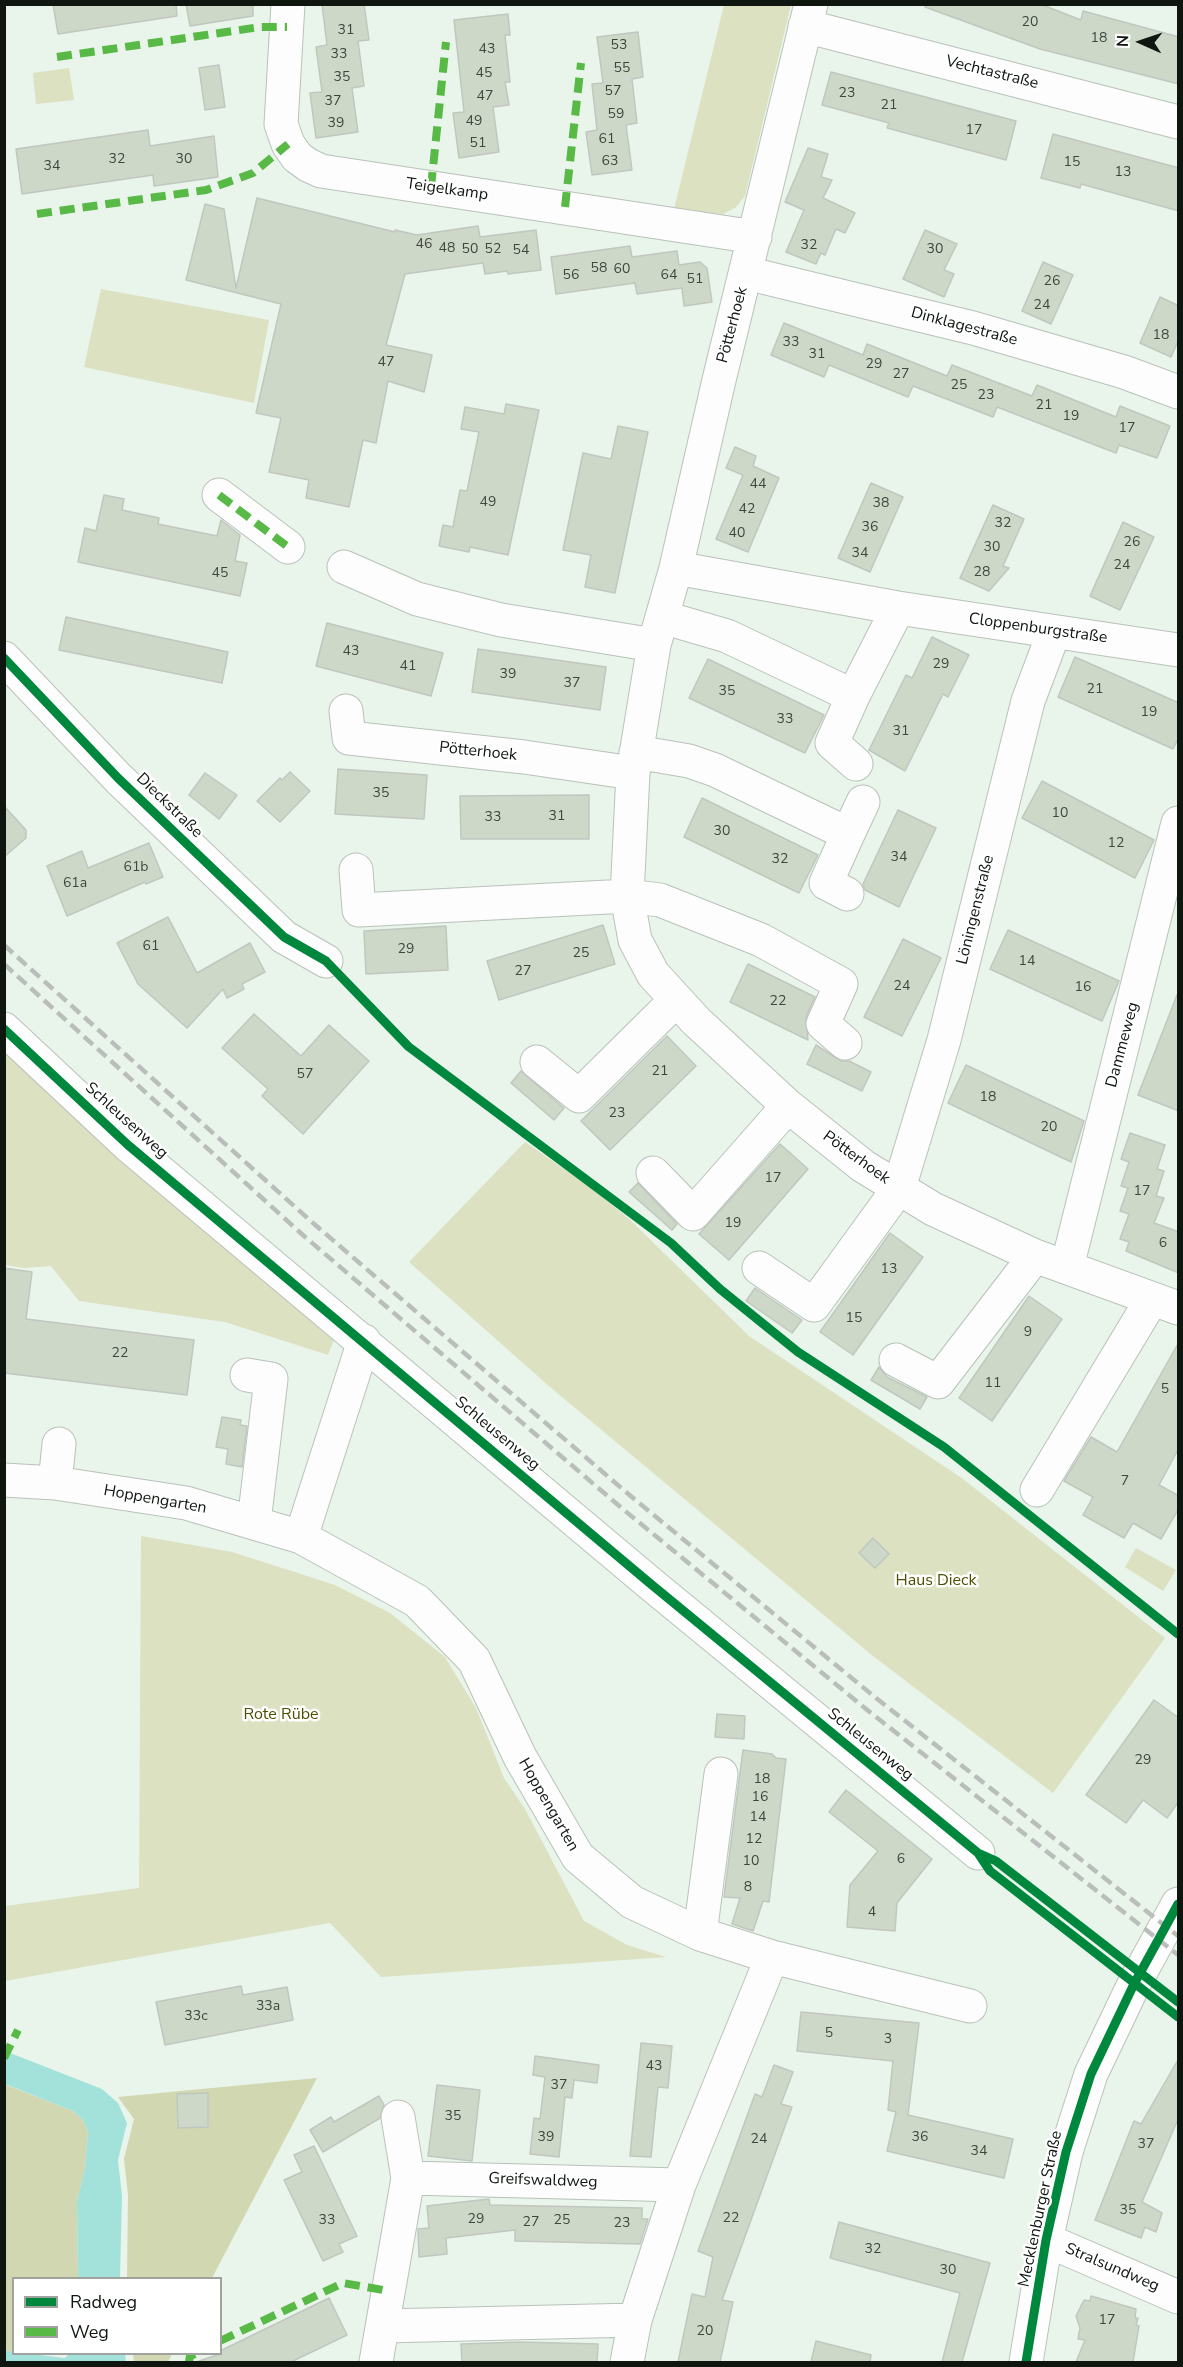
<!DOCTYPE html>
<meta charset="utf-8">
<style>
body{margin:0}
#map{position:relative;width:1183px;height:2367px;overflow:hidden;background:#e9f4ea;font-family:"Nunito Sans",sans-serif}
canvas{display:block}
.frame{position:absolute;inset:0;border:6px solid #0f1610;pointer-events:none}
.legend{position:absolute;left:12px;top:2277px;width:210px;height:78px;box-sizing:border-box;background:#fff;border:2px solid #9fa29f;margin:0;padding:8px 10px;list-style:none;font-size:18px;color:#0f1610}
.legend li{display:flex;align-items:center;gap:12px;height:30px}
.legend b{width:30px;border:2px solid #9fa29f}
.north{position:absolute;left:1111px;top:12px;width:60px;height:60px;-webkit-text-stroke:4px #fff;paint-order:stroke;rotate:273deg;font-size:16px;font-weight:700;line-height:24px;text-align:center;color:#0f1610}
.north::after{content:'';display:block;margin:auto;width:21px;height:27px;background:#0f1610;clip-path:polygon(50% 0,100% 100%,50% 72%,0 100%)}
</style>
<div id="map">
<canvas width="1183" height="2367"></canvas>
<div class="frame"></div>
<ul class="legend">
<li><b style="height:8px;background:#00873e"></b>Radweg</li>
<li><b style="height:8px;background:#58b947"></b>Weg</li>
</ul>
<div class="north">N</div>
</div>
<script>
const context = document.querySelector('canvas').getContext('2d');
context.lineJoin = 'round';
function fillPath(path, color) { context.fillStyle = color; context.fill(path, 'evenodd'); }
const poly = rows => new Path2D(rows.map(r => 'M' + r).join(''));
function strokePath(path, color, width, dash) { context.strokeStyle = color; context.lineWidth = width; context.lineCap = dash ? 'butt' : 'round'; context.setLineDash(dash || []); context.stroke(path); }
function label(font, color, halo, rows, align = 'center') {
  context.font = font + ' "Nunito Sans",sans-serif'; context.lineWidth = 5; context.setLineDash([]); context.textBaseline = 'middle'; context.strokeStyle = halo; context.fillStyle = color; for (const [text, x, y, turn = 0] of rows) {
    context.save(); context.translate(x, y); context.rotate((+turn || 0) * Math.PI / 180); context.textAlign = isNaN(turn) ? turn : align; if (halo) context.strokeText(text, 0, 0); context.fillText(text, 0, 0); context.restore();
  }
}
fillPath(poly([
 [724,5,791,5,745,196,735,208,723,214,674,209],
 [69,68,74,100,36,104,33,73],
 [101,289,269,320,254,403,84,367],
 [4,1045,336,1334,328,1355,225,1322,79,1301,51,1266,24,1268,5,1265],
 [525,1142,590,1187,629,1219,749,1336,963,1479,1165,1638,1053,1793,873,1656,550,1387,409,1262],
 [141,1536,232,1552,335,1585,390,1613,445,1657,476,1708,504,1778,525,1809,584,1921,627,1945,666,1957,381,1977,330,1923,5,1981,5,1906,139,1888],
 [1136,1548,1176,1570,1163,1591,1125,1567]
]), '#dbe1c1');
fillPath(poly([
 [317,2078,212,2278,127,2278,128,2195,124,2159,134,2119,118,2097],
 [4,2084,73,2111,83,2120,88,2132,85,2168,77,2201,78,2278,14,2278,13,2352,4,2351],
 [133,2354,172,2354,168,2362,134,2362]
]), '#d1d7b0');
fillPath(poly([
 [5,2051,102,2089,118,2103,127,2123,118,2160,122,2196,120,2278,78,2278,77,2201,85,2168,88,2132,83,2120,73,2111,5,2084],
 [5,2351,65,2358,69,2354,125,2354,126,2362,5,2362]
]), '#a3e2da');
const building = poly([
 [53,4,176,4,177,16,58,34,53,4],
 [186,4,253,4,253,16,190,26,186,4],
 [322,4,364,4,369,40,358,41,364,86,352,88,358,132,316,138,310,93,322,92,316,47,327,45,322,4],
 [926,4,1040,4,1081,20,1083,11,1179,37,1179,84,1040,49,925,7,926,4],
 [508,14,510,35,505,35,510,82,505,82,509,105,493,107,499,152,459,158,453,113,464,112,454,20,508,14],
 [638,32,643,77,632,79,637,123,626,125,632,170,592,175,586,132,597,130,592,84,603,83,597,37,638,32],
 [219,65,225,107,205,110,199,68,219,65],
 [831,72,1016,121,1006,160,887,128,889,123,822,105,831,72],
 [148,130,150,146,214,136,218,177,154,186,153,175,22,194,16,149,148,130],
 [1053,134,1179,168,1179,211,1081,184,1080,188,1041,178,1053,134],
 [808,148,828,154,821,177,832,180,823,198,855,213,845,233,836,229,825,255,821,253,816,264,786,252,804,210,785,202,808,148],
 [257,198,395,232,395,230,417,235,478,226,480,237,536,230,541,270,508,274,507,271,485,274,483,263,405,274,386,345,432,355,424,392,388,381,376,443,363,440,349,507,306,498,309,480,269,472,281,418,256,413,281,304,186,280,205,204,224,209,236,288,257,198],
 [925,230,957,244,944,270,954,274,944,297,903,279,925,230],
 [630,246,632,257,677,251,679,265,700,262,707,268,712,302,684,306,682,288,637,294,635,283,556,294,551,257,630,246],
 [1043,262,1073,275,1051,324,1022,311,1043,262],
 [1160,297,1179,306,1179,339,1171,357,1140,343,1160,297],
 [784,323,863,355,867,344,947,376,952,365,1032,396,1037,385,1116,417,1120,406,1170,426,1157,458,1119,445,1116,453,997,407,993,417,913,386,908,397,829,365,824,377,771,355,784,323],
 [506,404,539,410,508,555,470,547,469,552,439,546,443,525,453,527,460,490,467,491,479,432,461,429,465,407,504,414,506,404],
 [618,426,648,432,615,593,585,587,591,555,563,550,583,453,611,459,618,426],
 [735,447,756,456,753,466,779,478,748,552,716,539,743,475,726,468,735,447],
 [871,483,903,497,870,572,838,558,871,483],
 [104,495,124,499,122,510,159,518,158,524,217,536,221,520,240,535,235,561,247,563,240,596,78,562,85,528,96,531,104,495],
 [993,505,1024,519,1003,566,1009,568,989,591,960,578,993,505],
 [1123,522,1154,537,1120,610,1090,596,1123,522],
 [66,617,228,652,222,683,59,650,66,617],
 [327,623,443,653,431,696,316,666,327,623],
 [932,637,969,655,948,697,943,694,905,771,869,750,906,675,912,678,932,637],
 [478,649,606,667,600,710,472,692,478,649],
 [1075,657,1179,703,1179,737,1173,749,1058,697,1075,657],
 [708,659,824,715,805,753,689,698,708,659],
 [338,769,427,775,424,819,335,814,338,769],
 [290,772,310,791,280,822,257,801,280,778,282,780,290,772],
 [205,773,237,795,219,819,189,795,205,773],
 [1042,781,1154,840,1135,878,1022,818,1042,781],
 [589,795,589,839,461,839,460,796,589,795],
 [702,798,818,855,799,893,684,837,702,798],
 [4,806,26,830,26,838,4,857,4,806],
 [898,810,936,828,899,907,865,890,863,884,898,810],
 [149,843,163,877,146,884,145,882,67,916,47,866,82,851,88,868,149,843],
 [168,917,197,973,250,943,265,972,242,984,244,989,227,998,223,989,187,1028,138,984,117,943,168,917],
 [603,925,615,964,499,1000,487,961,603,925],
 [446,926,448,970,366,974,364,931,446,926],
 [1008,930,1119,981,1102,1021,990,969,1008,930],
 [903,939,941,958,902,1036,864,1017,903,939],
 [748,964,815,997,806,1017,808,1040,730,1002,748,964],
 [1177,995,1179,995,1179,1111,1138,1095,1177,995],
 [254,1014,301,1056,329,1025,369,1061,303,1134,262,1096,268,1089,222,1048,254,1014],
 [667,1036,696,1066,610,1150,581,1121,667,1036],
 [816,1045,841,1061,849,1061,871,1072,862,1091,807,1064,816,1045],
 [966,1065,1084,1121,1071,1162,948,1103,966,1065],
 [521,1071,564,1108,554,1120,511,1083,521,1071],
 [1130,1133,1165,1145,1157,1169,1164,1171,1156,1196,1164,1198,1154,1223,1179,1232,1179,1273,1126,1251,1129,1242,1120,1239,1129,1214,1120,1211,1128,1188,1121,1186,1129,1162,1121,1159,1130,1133],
 [780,1144,808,1169,729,1260,699,1234,780,1144],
 [638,1183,677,1224,672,1230,629,1192,638,1183],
 [890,1233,923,1257,853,1355,820,1332,890,1233],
 [4,1268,32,1272,26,1319,194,1340,187,1395,4,1373,4,1268],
 [755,1288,802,1320,792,1333,746,1301,755,1288],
 [1029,1296,1062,1319,992,1421,959,1398,1029,1296],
 [1179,1342,1179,1448,1159,1485,1179,1496,1179,1508,1161,1539,1133,1523,1124,1538,1083,1515,1093,1497,1064,1481,1091,1437,1117,1452,1179,1342],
 [879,1367,887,1377,927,1397,920,1409,871,1380,879,1367],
 [222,1417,241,1420,240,1425,247,1426,242,1467,226,1464,228,1449,216,1447,222,1417],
 [873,1538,889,1554,875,1568,859,1553,873,1538],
 [1154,1700,1179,1718,1179,1801,1167,1818,1143,1800,1126,1823,1086,1795,1154,1700],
 [717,1714,745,1716,744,1739,715,1737,717,1714],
 [743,1750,772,1754,776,1758,786,1759,769,1902,763,1901,753,1931,732,1924,740,1898,724,1897,743,1750],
 [846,1790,932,1859,897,1903,895,1931,847,1927,850,1885,878,1851,829,1812,846,1790],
 [241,1986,243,1995,287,1987,293,2020,165,2045,156,2002,241,1986],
 [801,2012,919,2023,908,2115,1013,2139,1004,2178,887,2151,896,2112,888,2110,893,2061,797,2051,801,2012],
 [641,2043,672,2046,668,2088,658,2087,651,2157,630,2156,641,2043],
 [535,2056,599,2065,597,2083,574,2080,572,2098,565,2097,559,2157,530,2154,534,2118,540,2119,545,2077,533,2075,535,2056],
 [1179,2058,1179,2117,1142,2202,1162,2213,1156,2232,1145,2227,1141,2238,1095,2220,1134,2121,1141,2124,1179,2058],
 [774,2065,793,2072,781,2104,792,2107,722,2300,733,2302,720,2362,678,2362,692,2294,705,2297,713,2257,698,2251,755,2094,762,2097,774,2065],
 [437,2085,480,2090,472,2161,428,2156,437,2085],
 [208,2093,208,2127,178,2128,177,2094,208,2093],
 [379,2096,384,2105,380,2118,323,2152,310,2130,331,2117,334,2122,379,2096],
 [314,2146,357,2236,339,2244,343,2252,323,2261,284,2180,302,2172,294,2155,314,2146],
 [489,2199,490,2205,642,2208,642,2219,648,2219,640,2244,515,2241,515,2230,446,2238,447,2254,419,2257,418,2229,429,2228,427,2206,489,2199],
 [839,2222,990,2263,962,2362,942,2362,960,2293,830,2258,839,2222],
 [1091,2296,1136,2309,1135,2318,1138,2318,1136,2325,1139,2326,1133,2362,1076,2362,1085,2340,1078,2339,1080,2328,1076,2316,1084,2300,1090,2301,1091,2296],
 [329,2298,347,2335,291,2362,196,2362,220,2354,220,2351,329,2298],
 [816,2341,871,2355,870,2362,811,2362,816,2341],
 [521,2342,598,2344,597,2362,462,2362,461,2344,521,2342]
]);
fillPath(building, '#ced8c8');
strokePath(building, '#c0c7bf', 1.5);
const minor = poly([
 [288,4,281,124,288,144,297,157,308,165,321,171,755,237],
 [811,4,719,380,676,568,654,645,633,773,627,896,635,940,653,974,696,1021,788,1106,863,1166,933,1209,1035,1256,1178,1308],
 [805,26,1178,122],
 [746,273,973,328,1124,372,1178,392],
 [219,495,288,547],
 [344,567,417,599,501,620,654,645],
 [676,568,898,608,1178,650],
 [662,617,727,636,853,696,832,743,856,764],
 [4,658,118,778,284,937,326,961],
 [853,696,898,608],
 [346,711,349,738,524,757,633,773],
 [636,752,689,761,715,770,848,834,826,883,847,894],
 [848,834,863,802],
 [356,870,359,910,627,896,660,900,761,940,841,984,823,1024,845,1043],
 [4,1029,128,1145,652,1585,978,1853],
 [537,1062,579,1096,675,1001],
 [653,1173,693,1214,788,1106],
 [1067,1267,1178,823],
 [759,1268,814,1305,899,1188,944,1040,1028,701,1054,632],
 [896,1360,938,1382,1035,1256],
 [247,1375,271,1379,254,1522],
 [4,1480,55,1483,186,1503,301,1537,417,1601,474,1660,520,1757,578,1857,632,1902,700,1934,772,1957,970,2006],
 [55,1483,59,1444],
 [1037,1490,1152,1299],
 [301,1537,364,1341],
 [700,1934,721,1774],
 [408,2178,679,2185],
 [1046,2240,1178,2297],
 [384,2326,635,2320],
 [376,2362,408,2178,398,2117],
 [627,2362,635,2320,679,2185,772,1957],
 [1026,2362,1046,2240,1066,2152,1091,2074,1134,1984,1178,1904]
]);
strokePath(minor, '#b9c2ba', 35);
strokePath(minor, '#fcfdfc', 33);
strokePath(poly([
 [4,945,313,1223,633,1498,876,1698,1178,1936],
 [4,964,304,1236,624,1510,866,1709,1178,1955]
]), '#babeba', 4.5, [12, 6]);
strokePath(poly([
 [57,57,260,27,287,27],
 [431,187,446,42],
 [565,207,581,63],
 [37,214,206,190,253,173,288,144],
 [219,495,288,547],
 [4,2058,18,2030],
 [220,2341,343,2283,389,2291],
 [189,2362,190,2356,195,2354]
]), '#58b947', 8, [15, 8]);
strokePath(poly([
 [4,658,118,778,284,937,326,961,409,1047,671,1243,720,1289,798,1352,944,1447,1178,1634],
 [4,1029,128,1145,652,1585,978,1853,996,1861,1178,2002],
 [978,1853,990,1871,1178,2017],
 [1026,2362,1046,2240,1066,2152,1091,2074,1134,1984,1178,1904]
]), '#00873e', 9);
label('14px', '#3f463e', null, [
 ["20",1030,23],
 ["31",346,31],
 ["18",1099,39],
 ["53",619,46],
 ["43",487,50],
 ["33",339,55],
 ["55",622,69],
 ["45",484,74],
 ["35",342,78],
 ["57",613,92],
 ["23",847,94],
 ["47",485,97],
 ["37",333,102],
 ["21",889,106],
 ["59",616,115],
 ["49",474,122],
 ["39",336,124],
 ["17",974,131],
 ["61",607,140],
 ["51",478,144],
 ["32",117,160],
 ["30",184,160],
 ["63",610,162],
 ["15",1072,163],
 ["34",52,167],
 ["13",1123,173],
 ["46",424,245],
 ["32",809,246],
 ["48",447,249],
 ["50",470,250],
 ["52",493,250],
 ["30",935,250],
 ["54",521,251],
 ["58",599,269],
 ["60",622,270],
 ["56",571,276],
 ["64",669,276],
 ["51",695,280],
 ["26",1052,282],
 ["24",1042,306],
 ["18",1161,336],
 ["33",791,343],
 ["31",817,355],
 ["47",386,363],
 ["29",874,365],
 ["27",901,375],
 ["25",959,386],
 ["23",986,396],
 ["21",1044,406],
 ["19",1071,417],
 ["17",1127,429],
 ["44",758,485],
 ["49",488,503],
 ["38",881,504],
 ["42",747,510],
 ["32",1003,524],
 ["36",870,528],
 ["40",737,534],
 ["26",1132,543],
 ["30",992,548],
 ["34",860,554],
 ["24",1122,566],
 ["28",982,573],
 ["45",220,574],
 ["43",351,652],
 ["29",941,665],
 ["41",408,667],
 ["39",508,675],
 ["37",572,684],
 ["21",1095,690],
 ["35",727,692],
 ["19",1149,713],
 ["33",785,720],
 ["31",901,732],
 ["35",381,794],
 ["10",1060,814],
 ["31",557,817],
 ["33",493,818],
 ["30",722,832],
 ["12",1116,844],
 ["34",899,858],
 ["32",780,860],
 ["61b",136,868],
 ["61a",75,884],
 ["61",151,947],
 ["29",406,950],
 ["25",581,954],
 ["14",1027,962],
 ["27",523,972],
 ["24",902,987],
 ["16",1083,988],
 ["22",778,1002],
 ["21",660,1072],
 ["57",305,1075],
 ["18",988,1098],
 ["23",617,1114],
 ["20",1049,1128],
 ["17",773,1179],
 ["17",1142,1192],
 ["19",733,1224],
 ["6",1163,1244],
 ["13",889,1270],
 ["15",854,1319],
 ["9",1028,1333],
 ["22",120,1354],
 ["11",993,1384],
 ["5",1165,1390],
 ["7",1125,1482],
 ["29",1143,1761],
 ["18",762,1780],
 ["16",760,1798],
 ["14",758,1818],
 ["12",754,1840],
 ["6",901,1860],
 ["10",751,1862],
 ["8",748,1888],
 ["4",872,1913],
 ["33a",268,2007],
 ["33c",196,2017],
 ["5",829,2034],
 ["3",888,2040],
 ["43",654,2067],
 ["37",559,2086],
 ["35",453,2117],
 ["39",546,2138],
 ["36",920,2138],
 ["24",759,2140],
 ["37",1146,2145],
 ["34",979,2152],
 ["35",1128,2211],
 ["22",731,2219],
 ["29",476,2220],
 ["33",327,2221],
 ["25",562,2221],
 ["27",531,2223],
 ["23",622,2224],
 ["32",873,2250],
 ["30",948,2271],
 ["17",1107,2321],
 ["20",705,2332]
]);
label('16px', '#0f1610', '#fff', [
 ["Vechtastraße",992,73,14],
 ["Teigelkamp",447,190,8],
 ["Pötterhoek",733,325,-75],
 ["Dinklagestraße",964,327,15],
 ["Cloppenburgstraße",1038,629,8],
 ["Pötterhoek",478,752,6],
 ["Dieckstraße",169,806,44],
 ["Löningenstraße",976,910,-76],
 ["Dammeweg",1123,1045,-75],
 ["Schleusenweg",126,1121,42],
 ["Pötterhoek",856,1158,36],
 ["Schleusenweg",497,1434,40],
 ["Hoppengarten",155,1500,10],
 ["Schleusenweg",870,1745,39],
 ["Hoppengarten",548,1805,60],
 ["Greifswaldweg",543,2181,2],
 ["Mecklenburger Straße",1041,2209,-78],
 ["Stralsundweg",1112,2268,23]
]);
label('16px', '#4e4f00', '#fff', [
 ["Haus Dieck",936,1581],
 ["Rote Rübe",281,1715]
]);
</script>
